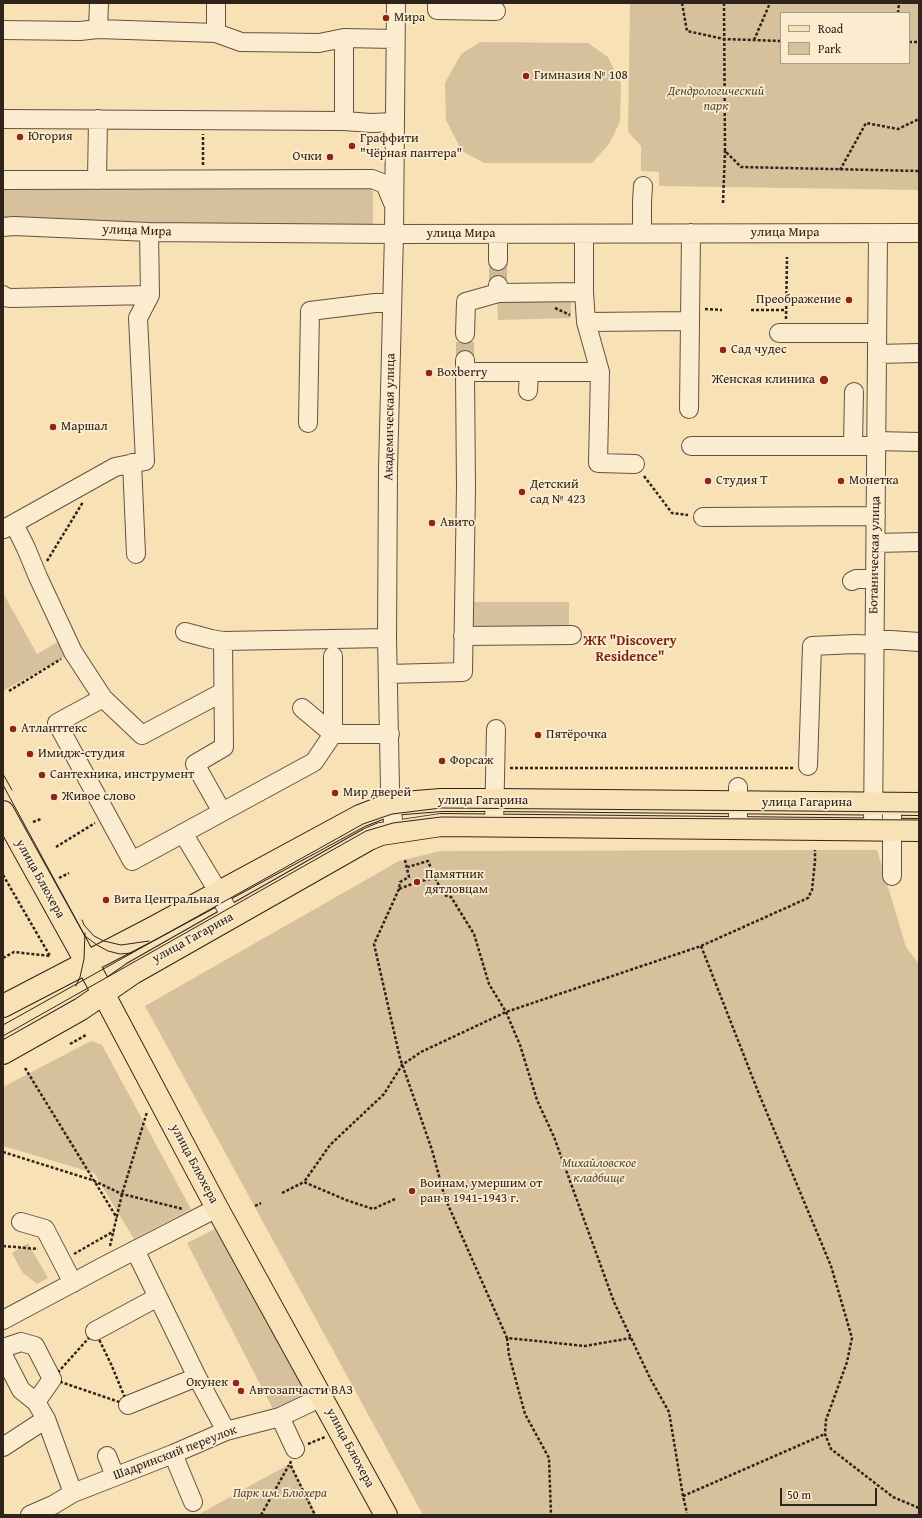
<!DOCTYPE html>
<meta charset="utf-8">
<style>
body{margin:0}
#map{position:relative;width:922px;height:1518px;overflow:hidden;background:#f9e1b6;font-family:"Gentium Book Plus",serif}
canvas{display:block}
.frame{position:absolute;inset:0;border:4px solid #2f231c;pointer-events:none}
.legend{position:absolute;left:780px;top:12px;width:130px;height:52px;box-sizing:border-box;background:#fbecd0;border:1px solid #a99c88;margin:0;padding:5px 7px;list-style:none;font-size:12px;color:#2f231c}
.legend li{display:flex;align-items:center;gap:8px;height:20px}
.legend b{width:20px;border:1px solid #a99c88}
.scale{position:absolute;left:780px;top:1488px;width:97px;height:18px;box-sizing:border-box;border:2px solid #2f231c;border-top:0;padding-left:5px;font-size:12px;line-height:14px;white-space:nowrap;color:#2f231c;-webkit-text-stroke:3px #fbecd0;paint-order:stroke}
</style>
<div id="map">
<canvas width="922" height="1518"></canvas>
<div class="frame"></div>
<ul class="legend">
<li><b style="height:5px;background:#f9e1b6"></b>Road</li>
<li><b style="height:11px;background:#d7c19c"></b>Park</li>
</ul>
<div class="scale">50 m</div>
</div>
<script>
const context = document.querySelector('canvas').getContext('2d');
context.lineJoin = 'round';
function fillPath(path, color) { context.fillStyle = color; context.fill(path, 'evenodd'); }
const poly = rows => new Path2D(rows.map(r => 'M' + r).join(''));
function strokePath(path, color, width, dash) { context.strokeStyle = color; context.lineWidth = width; context.lineCap = dash ? 'butt' : 'round'; context.setLineDash(dash || []); context.stroke(path); }
function label(font, color, halo, rows, align = 'center') {
  context.font = font + ' "Gentium Book Plus",serif'; context.lineWidth = 3.5; context.setLineDash([]); context.textBaseline = 'middle'; context.strokeStyle = halo; context.fillStyle = color; for (const [text, x, y, turn = 0] of rows) {
    context.save(); context.translate(x, y); context.rotate((+turn || 0) * Math.PI / 180); context.textAlign = isNaN(turn) ? turn : align; if (halo) context.strokeText(text, 0, 0); context.fillText(text, 0, 0); context.restore();
  }
}
fillPath(poly([
 [630,3,919,3,919,190,659,186,659,172,641,171,641,146,628,132],
 [781,13,909,13,909,63,781,63],
 [480,42,588,43,608,57,621,84,620,122,609,144,592,163,484,163,462,151,446,120,445,83,461,54],
 [366,179,373,192,373,233,3,227,3,180],
 [571,298,571,318,498,320,497,301],
 [3,593,37,654,61,640,69,654,3,691],
 [470,602,569,602,569,627,470,628],
 [815,850,877,850,906,947,919,964,919,1515,423,1515,145,1006,399,861,441,851],
 [91,1041,102,1045,191,1209,134,1239,94,1173,3,1146,3,1087],
 [221,1226,311,1397,276,1415,187,1243],
 [28,1243,48,1278,37,1284,22,1272,12,1253],
 [290,1464,317,1515,198,1515,251,1485]
]), '#d7c19c');
strokePath(poly([
 [498,285,498,261],
 [465,360,465,334]
]), '#d1bb97', 18, [18, 9]);
const minor = poly([
 [437,3,437,10,496,11],
 [98,29,99,3],
 [3,30,80,31,98,29,216,33,241,42,319,43,344,38,395,39],
 [216,33,216,3],
 [344,38,344,121,371,123,395,122],
 [3,119,344,121],
 [3,180,372,179,385,184,393,203],
 [97,180,98,119],
 [3,227,14,226,149,232,394,234,919,233],
 [642,233,642,202,643,186],
 [498,234,498,261],
 [584,234,584,292,586,322,600,372,598,463,635,464],
 [498,293,584,292],
 [3,295,4,297,11,298,150,295],
 [586,322,690,321],
 [779,333,877,333],
 [465,334,466,302,498,293,498,285],
 [877,354,919,353],
 [465,360,465,372,600,372],
 [528,391,529,372],
 [689,409,691,233],
 [308,423,310,311,375,303,392,303],
 [876,441,919,442],
 [853,445,854,392],
 [691,446,876,446],
 [132,463,136,554],
 [703,517,876,516],
 [14,524,26,548,38,577,73,652,103,698,57,723,132,861,314,762,333,734,333,656],
 [4,529,115,467,145,461,138,318,150,295,149,232],
 [876,543,919,542],
 [852,581,856,579,875,579],
 [185,632,211,639,223,641],
 [463,636,572,635],
 [874,640,891,640,919,642],
 [388,674,463,672,466,488,465,372],
 [103,698,142,735,223,692],
 [302,708,333,734,390,734],
 [808,766,812,646,855,644,875,645],
 [222,812,195,764,224,747,223,641,387,638],
 [494,826,496,729],
 [738,828,738,787],
 [873,829,878,233],
 [394,832,390,788,387,638,388,469,394,234,396,3],
 [183,833,213,883,231,917],
 [892,876,892,804],
 [21,1222,45,1229,73,1283],
 [135,1250,197,1377,226,1431],
 [3,1320,106,1265,217,1208],
 [95,1331,158,1297],
 [3,1348,21,1342,35,1346,52,1379,36,1402],
 [3,1355,21,1390,36,1402,46,1419,73,1493],
 [128,1405,197,1377],
 [280,1417,295,1449],
 [3,1447,46,1419],
 [173,1454,193,1502],
 [107,1456,115,1476],
 [30,1515,53,1505,73,1493,173,1454,226,1431,280,1417,322,1397]
]);
const major = poly([
 [3,812,94,976,217,1208,386,1515],
 [3,1006,153,928,360,816,391,804,441,800,495,800,919,804],
 [3,1053,81,1009,133,973,369,839,381,834,441,825,919,830]
]);
strokePath(minor, '#625242', 20);
strokePath(major, '#2f231c', 24);
strokePath(poly([
 [682,3,687,31,724,39,781,41],
 [724,3,725,151,741,167,919,171],
 [898,13,899,3],
 [754,40,770,3],
 [909,42,919,42],
 [203,165,203,134],
 [840,170,866,123,898,129,919,119],
 [723,203,725,151],
 [555,308,570,315],
 [705,309,722,310],
 [751,310,786,310],
 [786,319,787,257],
 [644,476,672,513,688,515],
 [47,561,83,502],
 [9,691,61,659],
 [510,768,793,768],
 [33,822,41,819],
 [56,847,95,823],
 [405,860,409,877,400,882,399,889,417,882,435,878,428,861,408,867],
 [3,875,50,956],
 [59,878,69,873],
 [435,878,444,895,451,897,474,934,489,984,506,1012,520,1045,537,1100,554,1137,614,1302,650,1378,669,1412,683,1496,687,1513],
 [399,889,374,944,400,1058,432,1150,445,1198,507,1338,585,1346,631,1338],
 [701,946,759,1094,831,1266,852,1338,847,1362,826,1420,825,1434,831,1449,893,1497,919,1508],
 [3,958,14,952,50,956],
 [70,1044,86,1035],
 [25,1068,117,1218],
 [3,1152,92,1180,122,1194,183,1209],
 [282,1193,304,1182],
 [395,1199,373,1209,346,1200,304,1182,330,1145,384,1094,402,1065,421,1052,506,1012,701,946,808,898,812,890,815,861,815,850],
 [439,1199,445,1198],
 [255,1206,261,1203],
 [3,1246,38,1249],
 [110,1246,122,1194,147,1112],
 [74,1254,114,1231],
 [95,1331,111,1364,128,1405,52,1379,95,1331],
 [507,1338,509,1355,525,1414,549,1458,551,1515],
 [308,1444,325,1437],
 [291,1461,290,1464,315,1515],
 [683,1496,825,1434],
 [261,1515,289,1465]
]), '#2f231c', 2.5, [3, 2]);
strokePath(minor, '#fbecd0', 18);
strokePath(major, '#f9e1b6', 22);
strokePath(poly([
 [3,774,12,790],
 [3,785,85,936,97,945,108,951,120,954,132,953],
 [82,920,84,925,94,936,104,941,121,945,149,941],
 [76,986,80,977,84,959,85,933],
 [3,1025,363,824,392,814,441,808,919,812],
 [3,1036,366,831,393,823,441,817,919,820]
]), '#2f231c', 1);
for (const [x, y, r, color] of [
 [386,18,4,"#8f2418"],
 [526,76,4,"#8f2418"],
 [20,137,4,"#8f2418"],
 [352,146,4,"#8f2418"],
 [330,157,4,"#8f2418"],
 [849,300,4,"#8f2418"],
 [723,350,4,"#8f2418"],
 [429,373,4,"#8f2418"],
 [824,380,5,"#8f2418"],
 [53,427,4,"#8f2418"],
 [708,481,4,"#8f2418"],
 [841,481,4,"#8f2418"],
 [522,492,4,"#8f2418"],
 [432,523,4,"#8f2418"],
 [13,729,4,"#8f2418"],
 [538,735,4,"#8f2418"],
 [30,754,4,"#8f2418"],
 [442,761,4,"#8f2418"],
 [42,775,4,"#8f2418"],
 [335,793,4,"#8f2418"],
 [54,797,4,"#8f2418"],
 [417,882,4,"#8f2418"],
 [106,900,4,"#8f2418"],
 [412,1191,4,"#8f2418"],
 [236,1383,4,"#8f2418"],
 [241,1391,4,"#8f2418"]
]) { const dot = new Path2D(); dot.arc(x, y, r, 0, 2 * Math.PI); context.fillStyle = color; context.fill(dot); strokePath(dot, '#fbecd0', 1.5); }
label('13px', '#2f231c', '#fbecd0', [
 ["Мира",394,18],
 ["Гимназия № 108",534,76],
 ["Югория",28,137],
 ["Граффити",360,139],
 ["\"Чёрная пантера\"",360,154],
 ["Очки",322,157,"right"],
 ["Преображение",841,300,"right"],
 ["Сад чудес",731,350],
 ["Boxberry",437,373],
 ["Женская клиника",815,380,"right"],
 ["Маршал",61,427],
 ["Студия Т",716,481],
 ["Монетка",849,481],
 ["Детский",530,485],
 ["сад № 423",530,500],
 ["Авито",440,523],
 ["Атланттекс",21,729],
 ["Пятёрочка",546,735],
 ["Имидж-студия",38,754],
 ["Форсаж",450,761],
 ["Сантехника, инструмент",50,775],
 ["Мир дверей",343,793],
 ["Живое слово",62,797],
 ["Памятник",425,875],
 ["дятловцам",425,890],
 ["Вита Центральная",114,900],
 ["Воинам, умершим от",420,1184],
 ["ран в 1941-1943 г.",420,1199],
 ["Окунек",228,1383,"right"],
 ["Автозапчасти ВАЗ",249,1391]
], 'left');
label('italic 13px', '#594a3c', '#fbecd0', [
 ["Дендрологический",716,92],
 ["парк",716,107],
 ["Михайловское",599,1164],
 ["кладбище",599,1179],
 ["Парк им. Блюхера",280,1494]
]);
label('13px', '#2f231c', '#fbecd0', [
 ["улица Мира",137,231,2],
 ["улица Мира",785,233],
 ["улица Мира",461,234],
 ["Академическая улица",390,417,-89],
 ["Ботаническая улица",875,555,-89],
 ["улица Гагарина",483,801],
 ["улица Гагарина",807,803],
 ["улица Блюхера",40,879,61],
 ["улица Гагарина",193,938,-29],
 ["улица Блюхера",194,1164,62],
 ["улица Блюхера",350,1448,62],
 ["Шадринский переулок",175,1453,-21]
]);
label('bold 14px', '#7a1f14', '#fbecd0', [
 ["ЖК \"Discovery",630,641],
 ["Residence\"",630,657]
]);
</script>
